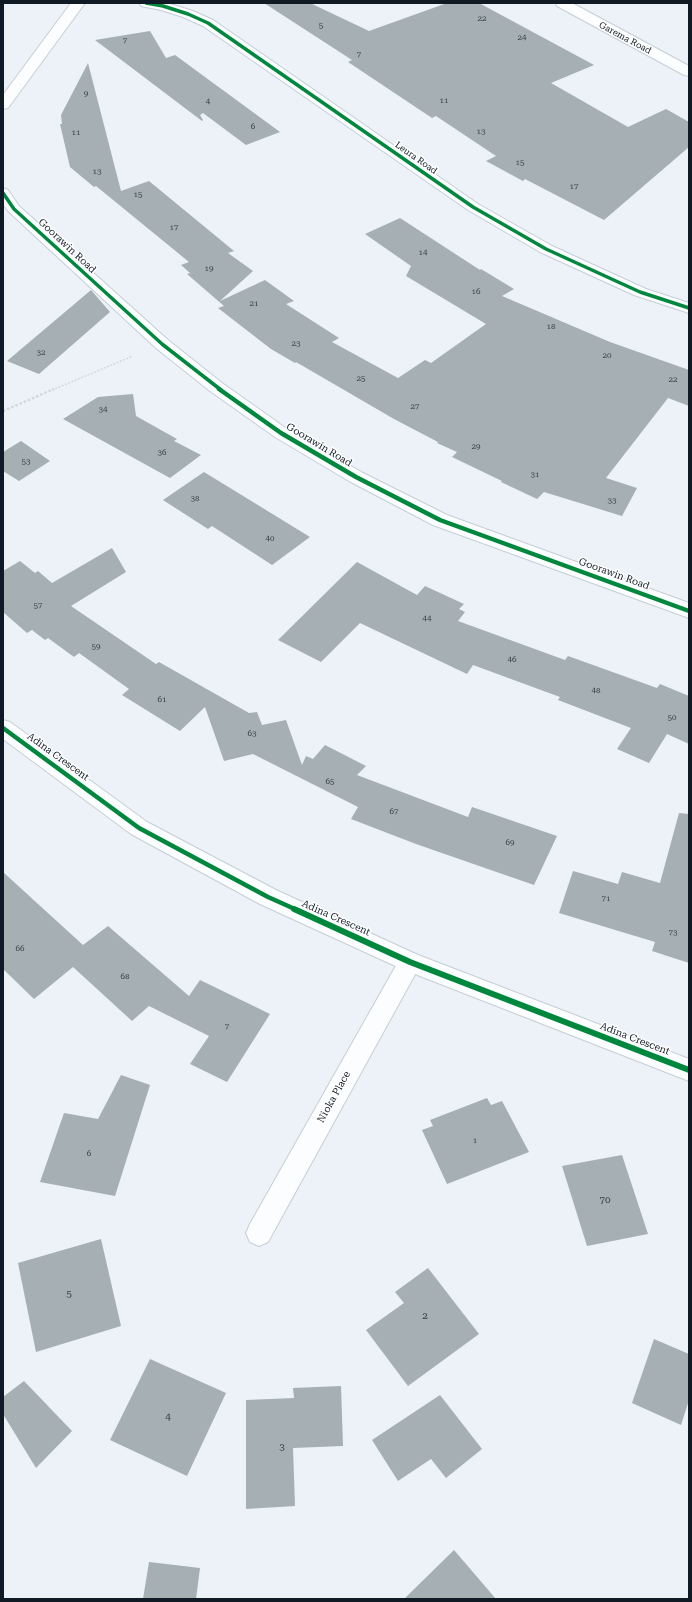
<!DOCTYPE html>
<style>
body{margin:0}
#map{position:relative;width:692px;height:1602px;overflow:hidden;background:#ecf2f8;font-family:"Roboto Serif",serif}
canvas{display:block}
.frame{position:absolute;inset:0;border:4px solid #101a24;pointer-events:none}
</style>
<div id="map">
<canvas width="692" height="1602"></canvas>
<div class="frame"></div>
</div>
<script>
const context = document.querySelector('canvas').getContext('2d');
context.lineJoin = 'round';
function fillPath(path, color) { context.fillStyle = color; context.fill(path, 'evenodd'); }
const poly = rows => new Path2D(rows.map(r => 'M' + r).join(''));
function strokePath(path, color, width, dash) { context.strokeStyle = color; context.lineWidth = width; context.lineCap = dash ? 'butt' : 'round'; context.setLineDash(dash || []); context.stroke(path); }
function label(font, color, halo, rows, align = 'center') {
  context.font = font + ' "Roboto Serif",serif'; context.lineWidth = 3; context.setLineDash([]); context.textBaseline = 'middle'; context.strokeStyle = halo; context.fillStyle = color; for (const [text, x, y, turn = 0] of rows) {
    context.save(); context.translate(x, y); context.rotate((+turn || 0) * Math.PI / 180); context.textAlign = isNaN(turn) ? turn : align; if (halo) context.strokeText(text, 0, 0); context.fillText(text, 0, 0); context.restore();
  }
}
fillPath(poly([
 [264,3,310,3,369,31,447,3,479,3,594,65,551,83,628,127,666,109,689,122,689,147,604,220,525,179,523,181,486,161,496,156,436,116,432,118,348,62,352,60],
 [150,31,166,58,175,55,280,132,246,145,203,113,200,115,203,120,202,121,95,40],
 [88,63,121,191,149,181,234,251,228,253,253,271,220,301,265,280,294,301,286,304,339,338,332,342,398,378,425,360,431,363,486,324,406,276,411,266,365,234,400,218,480,270,481,269,514,289,502,296,610,342,689,370,689,406,668,398,606,478,637,488,622,516,544,492,537,499,501,482,502,481,452,457,457,452,437,443,438,442,394,419,296,362,295,363,271,349,218,308,224,306,187,274,190,273,181,265,189,262,96,186,94,187,70,167,60,124,62,124,61,115],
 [91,290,110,312,39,374,7,361],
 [133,394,136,416,177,439,174,441,201,455,170,478,63,419,98,397],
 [21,441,50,461,19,481,3,471,3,452],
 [204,472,310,537,272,565,212,526,208,529,163,500],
 [112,548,126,572,71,606,156,664,159,662,249,713,257,712,262,725,286,720,302,765,306,756,313,759,325,745,366,766,357,775,468,817,472,807,557,836,534,885,416,844,351,819,358,807,253,754,224,761,205,707,180,731,122,695,129,689,79,653,74,657,48,638,45,640,32,630,27,633,3,612,3,571,20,561,35,573,38,571,52,583],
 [357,562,417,595,425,586,464,604,459,609,465,612,458,621,565,660,568,656,657,688,660,684,689,696,689,744,667,734,649,763,617,749,631,728,558,700,560,697,473,665,467,674,360,623,321,662,278,640],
 [679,813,689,814,689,963,652,951,655,942,559,913,573,871,618,884,622,872,660,883],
 [3,872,83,945,108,926,189,996,200,980,270,1014,227,1082,190,1064,209,1036,149,1006,132,1021,73,967,34,999,3,969],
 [121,1075,150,1085,115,1196,40,1182,64,1113,98,1119],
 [487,1098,491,1105,502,1101,529,1152,447,1184,422,1130,433,1126,430,1120],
 [622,1155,648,1234,587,1246,562,1166],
 [101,1239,121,1326,36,1352,18,1263],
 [428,1268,479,1334,408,1386,366,1330,404,1303,395,1292],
 [654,1339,689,1354,689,1400,681,1425,632,1403],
 [150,1359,226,1393,187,1476,110,1440],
 [24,1381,72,1431,36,1468,3,1414,3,1397],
 [341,1386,343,1446,293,1448,295,1506,246,1509,246,1400,294,1398,293,1388],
 [440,1395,482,1449,446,1478,431,1459,398,1481,372,1440],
 [454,1550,496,1599,404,1599],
 [149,1562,200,1568,196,1599,143,1599]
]), '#a5afb4');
const street = poly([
 [71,3,85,3,8,108,3,109,3,95,71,3],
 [139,3,167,3,193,11,213,20,478,204,552,246,646,289,689,303,689,313,634,295,540,252,468,210,203,26,183,17,161,10,141,6,139,3],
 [555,3,572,3,689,66,689,76,684,75,557,6,555,3],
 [3,188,8,190,19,206,168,340,222,383,287,429,363,473,447,515,689,603,689,618,433,525,349,481,275,437,210,391,156,348,9,212,3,204,3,188],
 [410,952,418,955,422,962,418,969,268,1242,259,1246,250,1242,246,1233,250,1224,402,955,410,952]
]);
const secondary = poly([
 [3,720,10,722,147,822,276,890,418,955,689,1059,689,1081,402,969,260,904,131,834,3,739,3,720]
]);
strokePath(street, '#c5ced6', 2);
strokePath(secondary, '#c5ced6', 2);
strokePath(poly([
 [52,390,133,356]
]), '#d5d7d9', 1.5, [2, 1.5]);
strokePath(poly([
 [3,411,54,389]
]), '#d5d7d9', 2.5, [2.5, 2]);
fillPath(street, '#fcfdfe');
fillPath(secondary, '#fcfdfe');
strokePath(poly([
 [146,3,163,6,188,14,208,23,473,207,546,249,640,292,689,308],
 [3,193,14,209,162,344,221,390]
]), '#00873e', 3.5);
strokePath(poly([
 [219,389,281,433,356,477,440,520,689,611],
 [3,728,139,828,268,897,297,910]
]), '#00873e', 4.5);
strokePath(poly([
 [294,909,410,962,689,1070]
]), '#00873e', 6);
label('8px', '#353f48', null, [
 ["22",482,19],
 ["5",321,26],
 ["24",522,38],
 ["7",125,41],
 ["7",359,55],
 ["9",86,94],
 ["11",444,101],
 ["4",208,102],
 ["6",253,127],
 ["13",481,132],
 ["11",76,133],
 ["15",520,163],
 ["13",97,172],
 ["17",574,187],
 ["15",138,195],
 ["17",174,228],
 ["14",423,253],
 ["19",209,269],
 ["16",476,292],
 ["21",254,304],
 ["18",551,327],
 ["23",296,344],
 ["32",41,353],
 ["20",607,356],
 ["25",361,379],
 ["22",673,380],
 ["27",415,407],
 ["34",103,410],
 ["29",476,447],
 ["36",162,453],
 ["53",26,462],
 ["31",535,475],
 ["38",195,499],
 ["33",612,501],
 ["40",270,539],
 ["57",38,606],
 ["44",427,619],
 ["59",96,647],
 ["46",512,660],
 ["48",596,691],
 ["61",162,700],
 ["50",672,718],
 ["63",252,734],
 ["65",330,782],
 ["67",394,812],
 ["69",510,843],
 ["71",606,899],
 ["73",673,933],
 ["66",20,949],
 ["68",125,977],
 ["7",227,1027],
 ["1",475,1141],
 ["6",89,1154]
]);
label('9px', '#101a24', '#fff', [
 ["Garema Road",625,38,28],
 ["Leura Road",416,158,35]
]);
label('10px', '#101a24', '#fff', [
 ["Goorawin Road",67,246,43],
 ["Goorawin Road",319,445,31],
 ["Goorawin Road",614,574,20],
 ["Adina Crescent",58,757,36],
 ["Adina Crescent",336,918,24],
 ["Adina Crescent",635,1039,21],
 ["Nioka Place",334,1097,-61]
]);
label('10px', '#353f48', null, [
 ["70",605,1200],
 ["5",69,1294],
 ["2",425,1316],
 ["4",168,1417],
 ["3",282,1447]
]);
</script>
